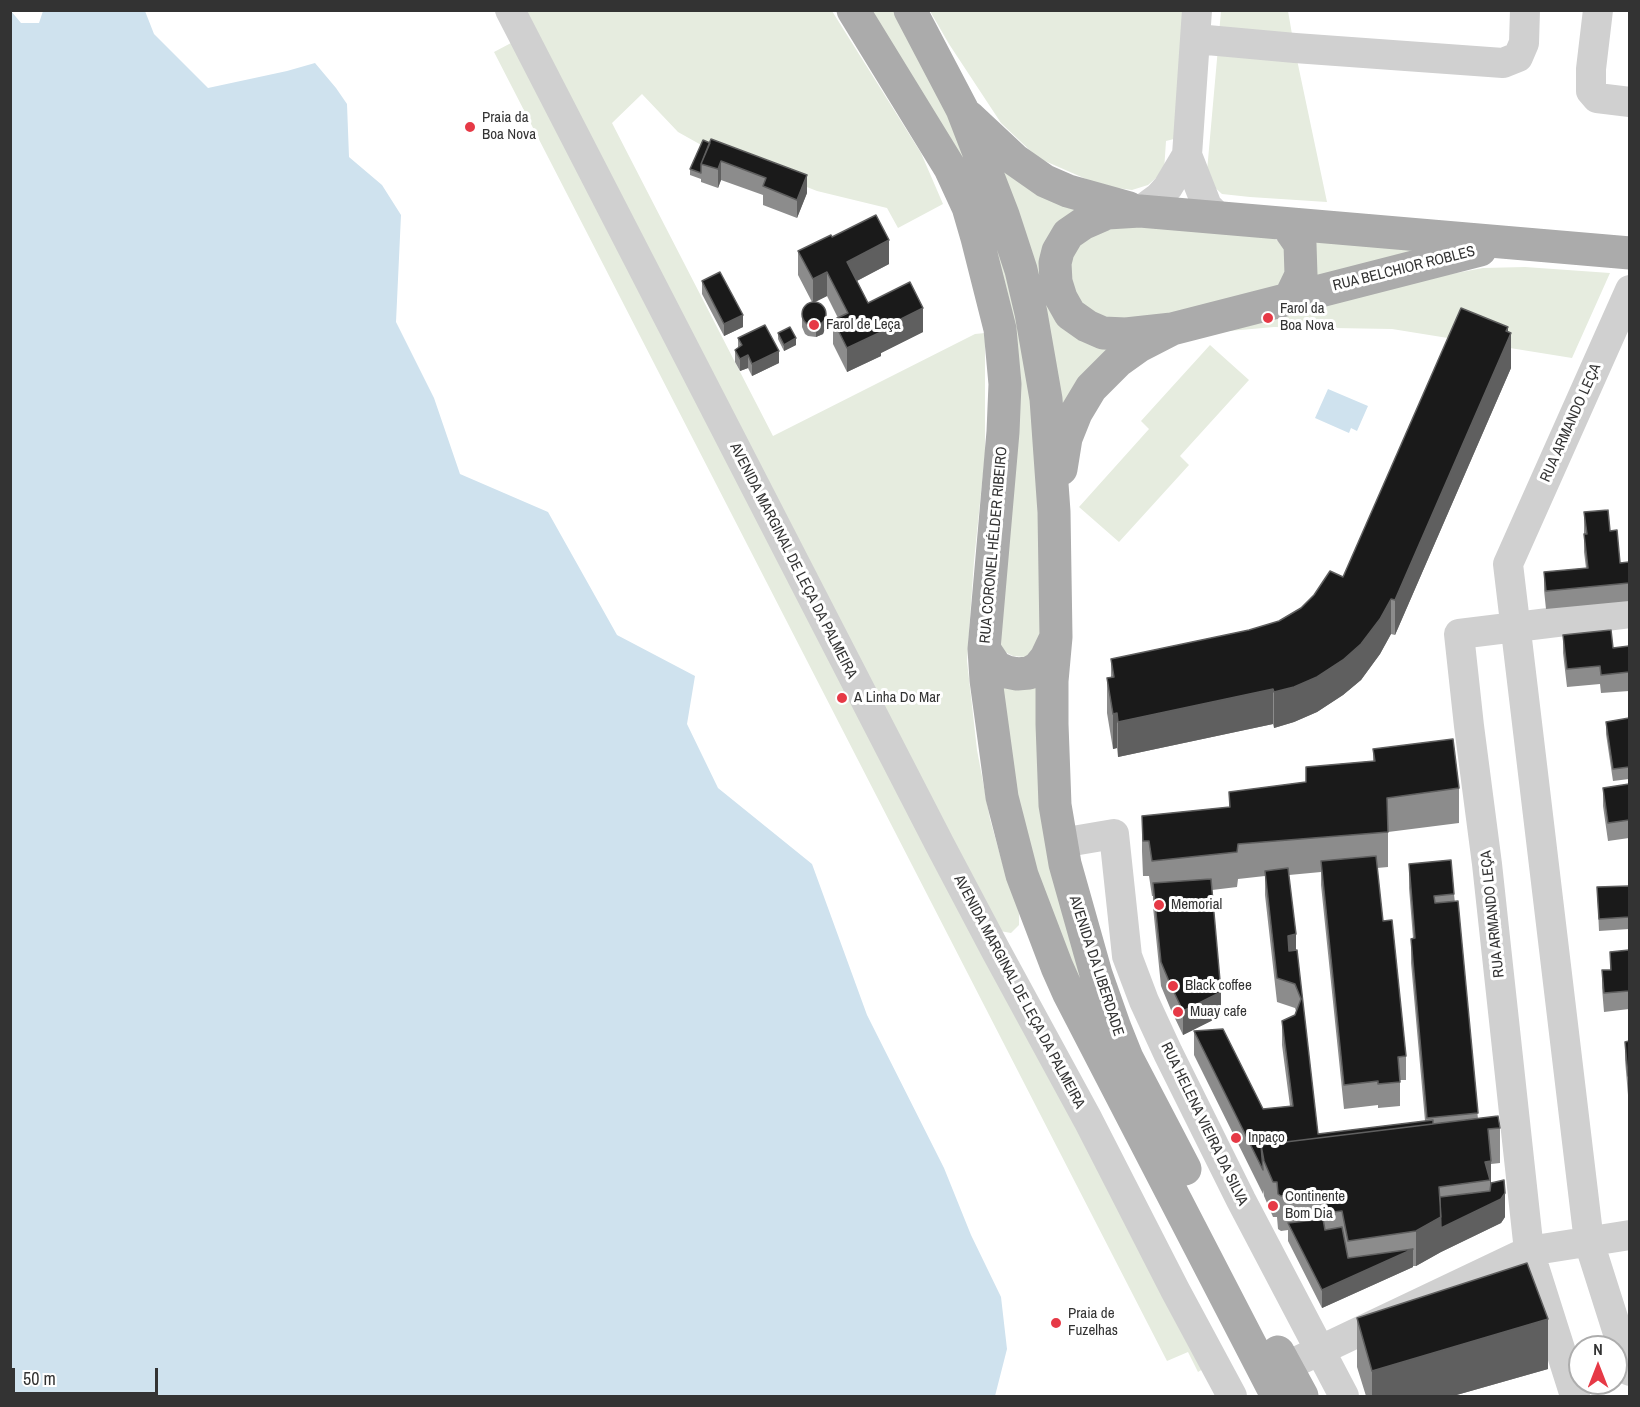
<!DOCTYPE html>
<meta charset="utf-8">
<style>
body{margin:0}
#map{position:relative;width:1640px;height:1407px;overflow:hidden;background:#fff;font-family:"Archivo Narrow",sans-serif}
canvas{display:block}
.frame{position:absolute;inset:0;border:12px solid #333;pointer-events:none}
.north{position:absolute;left:1568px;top:1335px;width:60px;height:60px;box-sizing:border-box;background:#fff;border:2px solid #adadad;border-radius:50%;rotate:0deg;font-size:16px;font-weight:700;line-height:24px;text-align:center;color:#333}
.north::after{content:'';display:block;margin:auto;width:21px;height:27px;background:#e63946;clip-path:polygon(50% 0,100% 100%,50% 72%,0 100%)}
.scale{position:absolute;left:12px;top:1368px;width:146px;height:27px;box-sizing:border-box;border:3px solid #333;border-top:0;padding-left:8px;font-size:18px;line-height:21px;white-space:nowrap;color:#333;-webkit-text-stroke:4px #fff;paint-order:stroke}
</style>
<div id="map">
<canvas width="1640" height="1407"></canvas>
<div class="frame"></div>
<div class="north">N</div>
<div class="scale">50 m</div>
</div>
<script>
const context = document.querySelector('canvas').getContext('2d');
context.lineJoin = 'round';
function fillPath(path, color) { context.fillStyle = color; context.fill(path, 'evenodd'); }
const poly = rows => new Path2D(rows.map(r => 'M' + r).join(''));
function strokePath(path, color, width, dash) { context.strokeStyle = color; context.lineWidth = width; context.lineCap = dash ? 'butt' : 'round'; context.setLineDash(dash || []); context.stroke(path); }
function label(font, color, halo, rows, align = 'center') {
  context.font = font + ' "Archivo Narrow",sans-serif'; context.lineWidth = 6; context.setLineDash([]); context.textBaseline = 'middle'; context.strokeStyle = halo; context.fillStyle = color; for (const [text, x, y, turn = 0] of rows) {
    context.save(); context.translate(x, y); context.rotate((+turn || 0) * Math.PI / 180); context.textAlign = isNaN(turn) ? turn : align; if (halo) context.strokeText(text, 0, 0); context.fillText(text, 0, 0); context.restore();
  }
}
fillPath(poly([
 [1279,10,1288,11,1293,40,1219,34,1221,11],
 [524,11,832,11,921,153,943,204,898,228,887,208,817,191,703,146,678,132,642,94,612,123,773,436,975,334,985,333,985,454,974,561,967,661,977,750,990,819,1004,869,1019,913,1019,925,1011,933,1000,931],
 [868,11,895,11,961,138,1019,308,1034,391,1042,643,1035,652,1025,657,1013,656,1001,650,997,641,1014,356],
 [930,11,1183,11,1174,139,1166,141,1164,171,1148,185,1132,190,1102,186,1038,158,1001,123,949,44],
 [511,43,1203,1369,1198,1372,1188,1352,1167,1361,494,52],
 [1218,48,1296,55,1327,202,1250,197,1222,194,1213,186,1207,171],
 [990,151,1092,208,1047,289,1123,345,1060,429],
 [1105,225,1269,235,1278,241,1286,251,1289,262,1282,283,1272,289,1127,325,1079,309,1067,269,1074,247],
 [1308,238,1437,250,1312,279],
 [1525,267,1610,273,1572,358,1392,329,1274,327,1207,333,1451,274,1483,268],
 [1210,345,1249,380,1180,456,1189,465,1119,542,1079,507,1149,429,1141,421],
 [996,682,1040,683,1129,1081,1036,888]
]), '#e6ecdf');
fillPath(poly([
 [11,11,21,23,39,23,43,11,145,11,154,34,208,88,287,71,315,63,336,88,347,104,349,157,382,185,401,215,396,322,434,398,460,474,548,512,617,635,695,676,687,724,718,788,812,864,867,1015,944,1168,971,1235,1001,1297,1007,1349,995,1396,11,1396],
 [1328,389,1368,406,1357,431,1351,428,1349,433,1315,418]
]), '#cfe2ee');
strokePath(poly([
 [510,10,940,845,996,951,1088,1120,1175,1290,1232,1396],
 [1197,10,1187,155,1207,206,1218,217],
 [1598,10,1591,69,1591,91,1597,98,1630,102],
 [1196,39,1295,48,1503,63,1518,57,1524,43,1525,10],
 [1140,211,1159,197,1168,187,1187,155],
 [1630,290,1508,564,1589,1242,1630,1371],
 [1061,843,1114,834,1127,956,1144,1001,1168,1053,1241,1200,1344,1396],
 [1266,1376,1529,1251,1630,1235],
 [1575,1396,1529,1251,1487,864,1469,726,1459,634,1630,613]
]), '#d0d0d0', 30);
strokePath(poly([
 [853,10,950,168,968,207,977,238,1000,329,1005,384,1003,432,984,649,986,680,1002,797,1022,875,1057,967,1069,994,1277,1396],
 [910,10,962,109,1003,215,1021,270,1031,313,1046,399,1054,512,1056,637,1052,681,1052,724,1055,805,1065,864,1096,974,1115,1028,1127,1058,1185,1169],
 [969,117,1015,160,1045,181,1068,191,1129,208],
 [1286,224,1300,244,1301,275,1290,298],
 [1172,329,1126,334,1103,333,1087,326,1070,314,1061,298,1056,282,1055,263,1058,251,1068,234,1084,223,1107,213,1140,211,1630,253],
 [1061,469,1066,438,1076,413,1091,388,1118,361,1139,346,1172,329,1480,250],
 [984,649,996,667,1007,672,1017,674,1029,673,1038,668,1046,658,1055,639],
 [1278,1352,1302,1396]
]), '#ababab', 33);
fillPath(poly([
 [703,140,807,193,797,218,763,205,763,195,721,180,718,188,701,182,701,179,690,175,690,169],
 [832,237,889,264,857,281,868,303,923,332,881,353,881,356,847,372,833,344,833,320,838,318,827,296,815,302,826,326,823,334,816,337,808,336,805,334,802,327,802,315,812,302,798,275,798,251],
 [702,281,743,327,724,336,702,294],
 [1508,332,1511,368,1395,635,1391,634,1380,654,1361,680,1343,695,1317,712,1294,722,1274,728,1273,724,1118,757,1117,748,1113,749,1107,713,1107,678,1111,677,1111,659,1249,630,1279,621,1301,608,1343,577],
 [778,333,796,345,784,351,778,339],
 [738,338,779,363,752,376,748,368,740,371,735,362,735,350,738,348],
 [1584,512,1610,531,1620,563,1629,562,1629,601,1546,609,1544,590,1544,572,1586,568,1584,552],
 [1563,635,1613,648,1629,646,1629,691,1601,693,1600,684,1567,687,1563,653],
 [1629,718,1629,779,1613,781,1606,734,1606,722],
 [1373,749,1459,788,1459,823,1388,832,1388,867,1377,868,1383,921,1406,1056,1406,1080,1400,1080,1400,1106,1378,1108,1378,1105,1344,1109,1321,885,1321,872,1289,875,1296,950,1318,1134,1425,1121,1411,963,1411,939,1413,938,1409,888,1409,864,1454,894,1478,1119,1500,1128,1500,1163,1491,1164,1491,1183,1505,1217,1501,1223,1441,1252,1416,1266,1413,1266,1413,1267,1322,1308,1288,1241,1288,1230,1281,1231,1278,1229,1277,1217,1273,1217,1264,1196,1263,1190,1263,1194,1194,1055,1194,1031,1263,1109,1290,1106,1282,1045,1282,1021,1295,1015,1296,1011,1295,1008,1277,1002,1265,895,1265,876,1238,879,1237,887,1212,890,1221,1016,1183,1035,1171,1010,1161,986,1153,907,1153,896,1152,896,1149,876,1143,876,1142,851,1142,816,1229,807,1229,792,1306,782,1306,767,1373,761],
 [1629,784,1629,839,1629,838,1608,841,1603,806,1603,788],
 [1629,886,1629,929,1599,931,1597,887],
 [1629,950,1629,1009,1604,1012,1602,988,1602,970,1610,970,1610,952],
 [1629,1041,1629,1094,1628,1095,1625,1060,1625,1042],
 [1357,1318,1548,1369,1453,1396,1366,1396,1357,1367]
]), '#8c8c8c');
fillPath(poly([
 [721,161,721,180,718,188,718,169],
 [807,175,807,193,797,218,797,200],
 [889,240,889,264,847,286,847,262],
 [827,272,827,296,813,303,813,279],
 [923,308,923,332,881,353,881,356,847,372,847,348,879,330],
 [826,314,826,326,823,334,816,337,816,325],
 [743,315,743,327,724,336,724,324],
 [1508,327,1508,339,1511,333,1511,368,1395,635,1395,600],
 [796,338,796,345,784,351,784,345],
 [779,351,779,363,752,376,752,364],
 [748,355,748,368,740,371,740,359],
 [1391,599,1391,634,1380,654,1361,680,1343,695,1317,712,1294,722,1274,728,1274,692],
 [1273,689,1273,724,1118,757,1118,722],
 [1117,713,1117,748,1113,749,1113,714],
 [1296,934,1296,958,1288,960,1288,936],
 [1221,992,1221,1016,1183,1035,1183,1011],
 [1491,1161,1491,1196,1490,1196,1490,1180,1485,1162],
 [1505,1193,1505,1217,1501,1223,1441,1252,1441,1228],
 [1441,1217,1441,1252,1416,1266,1416,1231],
 [1413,1249,1413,1267,1322,1308,1322,1290],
 [1548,1319,1548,1369,1453,1396,1372,1396,1372,1371]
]), '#5f5f5f');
const building = poly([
 [711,139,807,175,797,200,763,186,766,178,721,161,718,169,701,164,711,139],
 [703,140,710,143,701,164,701,173,690,169,703,140],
 [876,215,889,240,847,262,868,303,910,282,923,308,879,330,881,332,847,348,833,320,848,313,827,272,813,279,798,251,831,235,832,237,876,215],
 [720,272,743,315,724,324,702,281,720,272],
 '802 314a12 12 0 1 1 24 0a12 12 0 1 1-24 0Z',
 [1461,308,1508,327,1506,331,1511,333,1395,600,1391,599,1380,619,1361,644,1343,660,1317,677,1294,687,1274,692,1273,689,1118,722,1117,713,1113,714,1107,678,1114,677,1111,659,1249,630,1279,621,1301,608,1314,595,1330,571,1343,577,1461,308],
 [765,325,779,351,752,364,748,355,740,359,735,350,742,345,738,338,765,325],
 [790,327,796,338,784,345,778,333,790,327],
 [1608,510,1610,531,1617,530,1620,563,1629,562,1629,583,1546,591,1544,572,1588,568,1584,534,1587,534,1584,512,1608,510],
 [1611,630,1613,648,1629,646,1629,672,1601,675,1600,666,1567,669,1563,635,1611,630],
 [1629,718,1629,767,1613,769,1606,722,1629,718],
 [1453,739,1459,788,1387,798,1388,832,1238,844,1237,852,1152,861,1149,841,1143,841,1142,816,1230,807,1229,792,1306,782,1306,767,1375,761,1373,749,1453,739],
 [1629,784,1629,821,1629,820,1608,823,1603,788,1629,784],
 [1376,856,1383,921,1392,920,1406,1056,1398,1057,1400,1082,1378,1084,1378,1081,1344,1085,1321,861,1376,856],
 [1451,860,1454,894,1434,896,1435,903,1458,901,1478,1113,1427,1118,1411,939,1415,938,1409,864,1451,860],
 [1288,868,1296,934,1288,936,1289,951,1297,950,1318,1134,1433,1120,1433,1124,1261,1145,1263,1170,1194,1031,1223,1029,1263,1109,1293,1106,1282,1021,1295,1015,1301,999,1295,984,1277,978,1265,871,1288,868],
 [1211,879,1221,992,1183,1011,1171,986,1161,962,1153,883,1211,879],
 [1629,886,1629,917,1599,919,1597,887,1629,886],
 [1629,950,1629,991,1604,993,1602,970,1611,970,1610,952,1629,950],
 [1629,1041,1629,1076,1628,1076,1625,1042,1629,1041],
 [1498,1116,1500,1128,1488,1129,1491,1161,1485,1162,1490,1180,1439,1187,1441,1217,1416,1231,1348,1241,1342,1211,1325,1213,1323,1202,1323,1191,1281,1196,1278,1194,1277,1182,1273,1182,1264,1161,1261,1145,1498,1116],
 [1504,1180,1505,1193,1501,1199,1441,1228,1440,1197,1490,1191,1491,1183,1504,1180],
 [1323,1219,1325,1230,1342,1227,1348,1258,1413,1249,1322,1290,1288,1223,1323,1219],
 [1527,1263,1548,1319,1372,1371,1357,1318,1527,1263]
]);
fillPath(building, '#1a1a1a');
strokePath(building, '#5f5f5f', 1.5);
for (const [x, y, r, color] of [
 [470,127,6,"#e63946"],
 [1268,318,6,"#e63946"],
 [814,325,6,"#e63946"],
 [842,698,6,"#e63946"],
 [1159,905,6,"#e63946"],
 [1173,986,6,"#e63946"],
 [1178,1012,6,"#e63946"],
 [1236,1138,6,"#e63946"],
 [1273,1206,6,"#e63946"],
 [1056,1323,6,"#e63946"]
]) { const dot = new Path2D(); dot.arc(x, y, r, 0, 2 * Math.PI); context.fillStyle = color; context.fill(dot); strokePath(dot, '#fff', 2); }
label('15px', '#333', '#fff', [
 ["Praia da",482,118],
 ["Boa Nova",482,135],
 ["Farol da",1280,309],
 ["Boa Nova",1280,326],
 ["Farol de Leça",826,325],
 ["A Linha Do Mar",854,698],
 ["Memorial",1171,905],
 ["Black coffee",1185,986],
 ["Muay cafe",1190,1012],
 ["Inpaço",1248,1138],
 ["Continente",1285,1197],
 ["Bom Dia",1285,1214],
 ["Praia de",1068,1314],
 ["Fuzelhas",1068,1331]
], 'left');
label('15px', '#333', '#fff', [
 ["RUA BELCHIOR ROBLES",1404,269,-14],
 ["RUA ARMANDO LEÇA",1571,423,-66],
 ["RUA CORONEL HÉLDER RIBEIRO",994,545,-85],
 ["AVENIDA MARGINAL DE LEÇA DA PALMEIRA",793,561,63],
 ["RUA ARMANDO LEÇA",1493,914,-96],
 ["AVENIDA DA LIBERDADE",1096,966,72],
 ["AVENIDA MARGINAL DE LEÇA DA PALMEIRA",1019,992,62],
 ["RUA HELENA VIEIRA DA SILVA",1204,1124,64]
]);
</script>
